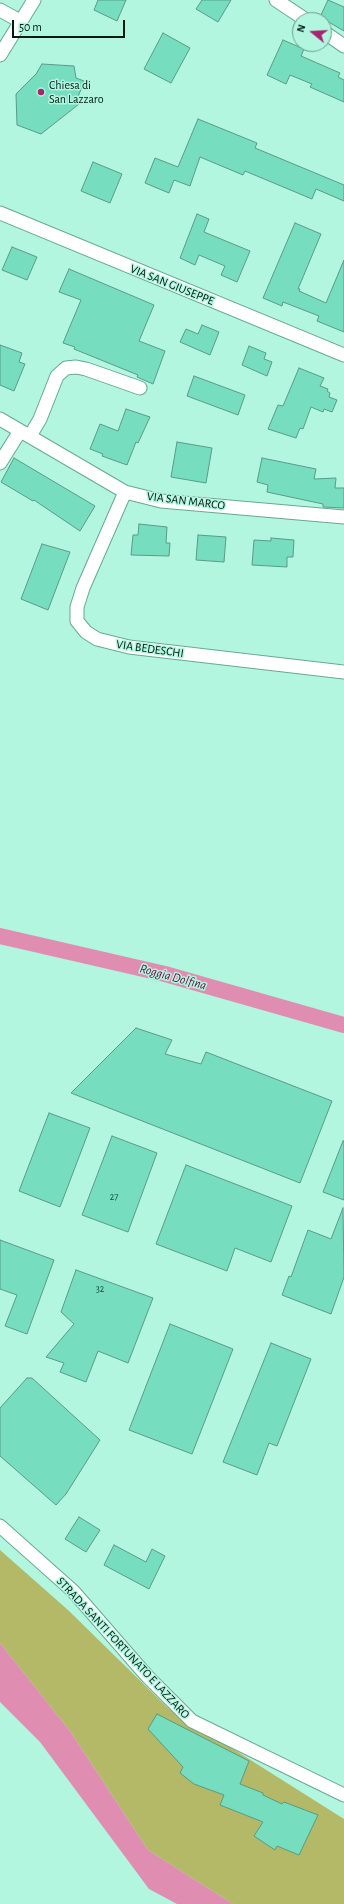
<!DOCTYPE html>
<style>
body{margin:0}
#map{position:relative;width:344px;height:1904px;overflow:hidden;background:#b2f6df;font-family:"Alegreya Sans",sans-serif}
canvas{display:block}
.north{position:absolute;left:292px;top:12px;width:40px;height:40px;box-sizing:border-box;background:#b2f6df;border:1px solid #6b9e8e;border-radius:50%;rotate:288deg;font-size:11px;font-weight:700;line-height:16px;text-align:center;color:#011b14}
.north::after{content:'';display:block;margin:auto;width:14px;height:18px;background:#a9246e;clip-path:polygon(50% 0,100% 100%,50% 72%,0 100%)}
.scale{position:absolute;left:12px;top:20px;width:113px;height:18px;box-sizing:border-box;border:2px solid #011b14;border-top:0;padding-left:5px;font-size:12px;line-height:14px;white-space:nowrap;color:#011b14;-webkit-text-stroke:3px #b2f6df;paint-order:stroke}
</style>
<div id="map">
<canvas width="344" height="1904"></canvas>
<div class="north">N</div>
<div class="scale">50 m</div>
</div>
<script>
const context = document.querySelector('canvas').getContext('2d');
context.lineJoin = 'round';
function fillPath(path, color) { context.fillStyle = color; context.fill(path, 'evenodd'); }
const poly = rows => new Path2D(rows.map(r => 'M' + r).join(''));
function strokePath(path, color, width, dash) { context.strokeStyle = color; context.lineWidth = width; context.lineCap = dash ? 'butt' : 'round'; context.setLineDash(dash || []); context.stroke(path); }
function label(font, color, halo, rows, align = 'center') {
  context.font = font + ' "Alegreya Sans",sans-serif'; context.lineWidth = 3; context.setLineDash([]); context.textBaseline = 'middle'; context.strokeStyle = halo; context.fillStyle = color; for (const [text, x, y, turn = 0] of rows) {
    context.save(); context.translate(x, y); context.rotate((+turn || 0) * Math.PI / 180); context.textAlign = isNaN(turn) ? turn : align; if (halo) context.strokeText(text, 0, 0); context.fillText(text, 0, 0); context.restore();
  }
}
fillPath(poly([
 [0,1550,68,1610,168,1708,344,1819,344,1904,233,1904,148,1850,70,1731,0,1643]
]), '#b3b966');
fillPath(poly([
 [0,1643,70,1731,148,1850,233,1904,177,1904,149,1889,40,1742,0,1702]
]), '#df8eb2');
strokePath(poly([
 [0,936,165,974,344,1025]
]), '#df8eb2', 16);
const building = poly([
 [98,0,126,0,117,21,94,10,98,0],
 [202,0,231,0,218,22,196,9,202,0],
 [328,0,344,7,344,31,320,17,328,0],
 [163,33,190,48,171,83,144,69,163,33],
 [283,40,304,49,301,56,340,73,338,77,344,80,344,102,310,87,312,84,290,75,286,84,267,75,283,40],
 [42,64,74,66,76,78,84,81,78,97,79,104,41,134,17,125,16,94,36,74,42,64],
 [198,119,257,143,255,148,344,185,344,201,316,189,312,199,245,171,243,175,200,157,190,186,174,180,169,193,145,183,155,158,178,167,198,119],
 [93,162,122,174,110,203,81,191,93,162],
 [197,214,209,219,204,232,250,251,237,282,221,275,225,266,199,255,195,265,180,258,197,214],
 [295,223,321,234,298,289,300,289,299,291,326,303,344,260,344,332,317,321,319,316,283,302,282,306,263,298,295,223],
 [12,247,37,257,27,280,2,270,12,247],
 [69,269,154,305,139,341,165,351,153,384,137,377,138,375,74,349,75,347,63,343,81,300,59,292,69,269],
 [202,325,219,332,210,355,180,342,186,329,198,334,202,325],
 [0,345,22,353,19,362,25,364,14,391,0,385,0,345],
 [249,346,266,353,264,359,272,362,267,376,242,365,249,346],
 [299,368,324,378,320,386,328,389,327,391,330,393,329,397,337,400,332,412,324,409,323,412,311,407,303,429,300,428,296,438,268,429,278,405,283,406,299,368],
 [194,376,245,395,238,415,187,396,194,376],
 [126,409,150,417,138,443,136,442,127,465,102,456,103,454,90,449,100,424,118,431,126,409],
 [177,442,212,448,206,483,171,477,177,442],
 [14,458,95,506,80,531,34,500,33,501,1,482,14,458],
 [262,458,316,469,314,479,336,478,335,488,344,488,344,508,323,507,323,504,267,492,268,485,257,482,262,458],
 [139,524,167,527,166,543,170,543,169,556,131,555,133,535,138,535,139,524],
 [198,535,226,537,224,562,196,560,198,535],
 [271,538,294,540,293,557,287,557,287,567,252,565,254,540,271,541,271,538],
 [42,544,70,552,48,610,21,599,42,544],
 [136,1028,172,1040,165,1054,201,1064,206,1052,332,1101,300,1183,71,1093,136,1028],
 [49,1113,90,1128,60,1207,19,1191,49,1113],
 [112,1136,157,1153,128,1232,82,1215,112,1136],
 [343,1141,344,1141,344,1200,323,1192,343,1141],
 [186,1165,292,1206,271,1262,235,1248,227,1271,156,1244,186,1165],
 [343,1208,344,1277,331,1314,282,1295,289,1276,291,1277,308,1230,331,1239,343,1208],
 [0,1240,54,1260,27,1334,5,1326,17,1295,0,1289,0,1240],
 [76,1270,153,1298,128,1363,98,1351,86,1382,60,1372,64,1363,46,1357,74,1324,61,1312,76,1270],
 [170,1324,233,1349,192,1454,129,1430,170,1324],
 [271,1343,311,1359,277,1446,269,1443,257,1475,223,1462,271,1343],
 [27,1378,32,1378,100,1440,66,1494,56,1505,0,1456,0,1408,27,1378],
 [79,1517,100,1530,86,1552,65,1539,79,1517],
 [114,1545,146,1562,152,1549,165,1556,149,1589,104,1565,114,1545],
 [157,1714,249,1761,240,1784,263,1793,263,1795,282,1804,284,1802,318,1815,299,1855,277,1846,275,1850,254,1836,263,1822,220,1805,224,1795,194,1784,180,1773,183,1767,148,1729,157,1714]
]);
fillPath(building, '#76ddbf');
strokePath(building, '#5a9b87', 1);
const street = poly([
 [276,0,306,20],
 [0,10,20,21],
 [324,32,344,46],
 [0,55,34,0],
 [0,213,344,355],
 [0,419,125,492,161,501,344,517],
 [30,436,40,419,57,376,66,368,76,367,86,369,140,388],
 [0,463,20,431],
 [125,492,83,588,77,607,77,621,86,632,97,639,129,647,344,672],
 [0,1526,73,1591,147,1676,192,1721,344,1795]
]);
strokePath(street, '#68a995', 15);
strokePath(street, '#fff', 13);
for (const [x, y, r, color] of [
 [41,92,4,"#a9246e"]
]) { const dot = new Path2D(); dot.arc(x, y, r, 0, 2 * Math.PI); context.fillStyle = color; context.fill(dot); strokePath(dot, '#b2f6df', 1.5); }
label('10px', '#1e4c3f', null, [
 ["27",114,1197],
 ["32",100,1289]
]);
label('12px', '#011b14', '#b2f6df', [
 ["Chiesa di",49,85],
 ["San Lazzaro",49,99]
], 'left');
label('12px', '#011b14', '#b2f6df', [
 ["VIA SAN GIUSEPPE",172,285,22],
 ["VIA SAN MARCO",186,501,7],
 ["VIA BEDESCHI",150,649,8],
 ["STRADA SANTI FORTUNATO E LAZZARO",123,1648,47]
]);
label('italic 13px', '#6c0b43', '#b2f6df', [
 ["Roggia Dolfina",173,977,15]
]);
</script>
